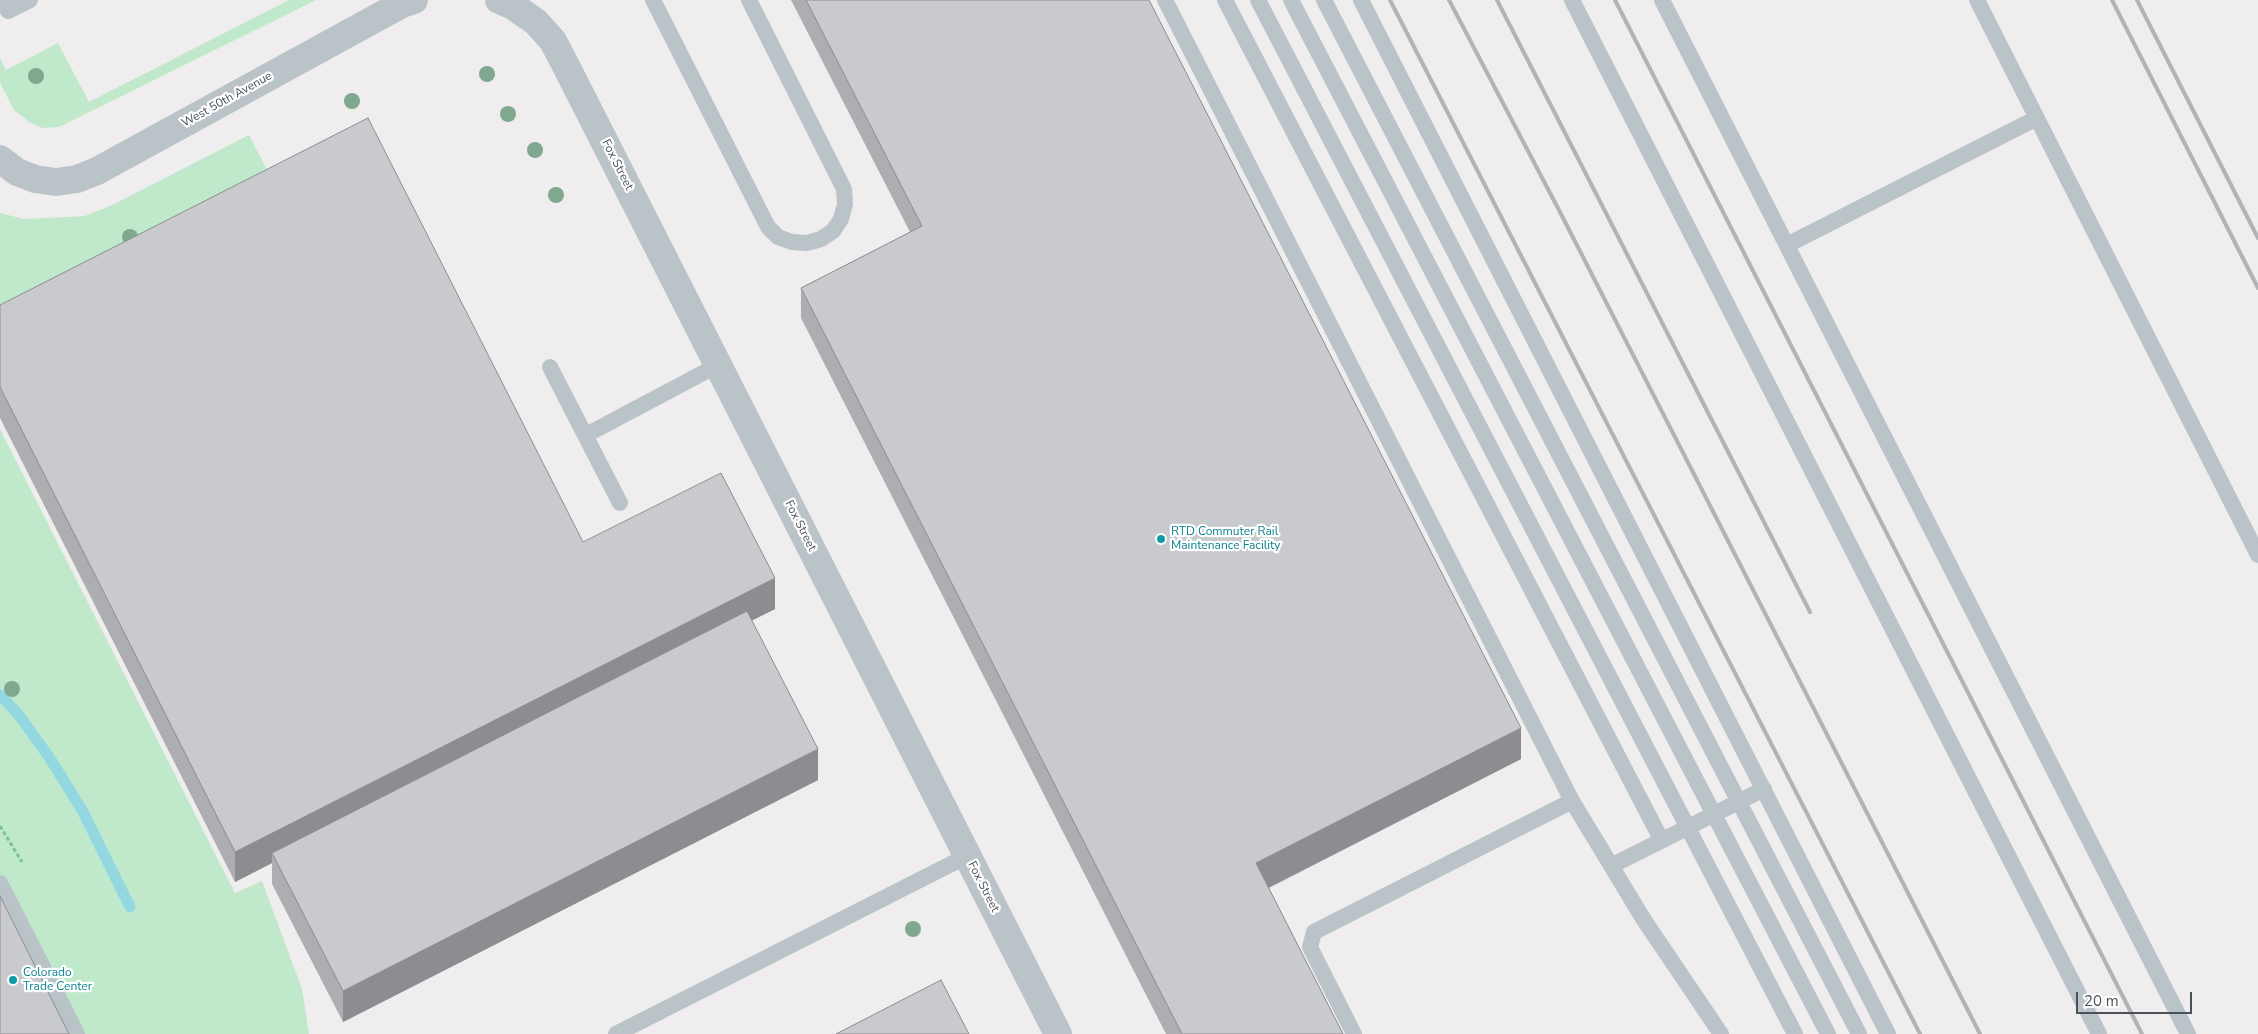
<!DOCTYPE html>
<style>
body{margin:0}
#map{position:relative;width:2258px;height:1034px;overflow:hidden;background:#f0edee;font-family:"Nunito Sans",sans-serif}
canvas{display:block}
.scale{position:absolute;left:2076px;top:992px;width:116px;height:22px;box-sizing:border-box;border:2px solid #485258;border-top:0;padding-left:6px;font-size:15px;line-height:18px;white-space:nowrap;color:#485258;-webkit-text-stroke:4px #fff;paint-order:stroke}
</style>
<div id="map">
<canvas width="2258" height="1034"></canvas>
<div class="scale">20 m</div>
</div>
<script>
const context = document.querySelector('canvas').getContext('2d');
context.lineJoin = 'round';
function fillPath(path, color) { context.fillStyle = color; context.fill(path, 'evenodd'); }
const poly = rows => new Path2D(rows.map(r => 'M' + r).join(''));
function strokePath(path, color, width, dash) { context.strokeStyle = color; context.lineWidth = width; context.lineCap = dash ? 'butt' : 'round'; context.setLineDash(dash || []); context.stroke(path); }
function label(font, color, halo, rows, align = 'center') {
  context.font = font + ' "Nunito Sans",sans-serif'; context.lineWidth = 4.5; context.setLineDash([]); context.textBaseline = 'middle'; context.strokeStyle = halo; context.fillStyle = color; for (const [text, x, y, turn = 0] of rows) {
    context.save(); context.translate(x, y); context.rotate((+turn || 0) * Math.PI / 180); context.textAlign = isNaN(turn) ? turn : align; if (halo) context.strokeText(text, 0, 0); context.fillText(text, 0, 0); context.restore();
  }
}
fillPath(poly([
 [289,0,316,0,59,127,42,128,29,122,14,110,0,83,0,58,6,70,58,43,89,102],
 [249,135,267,170,0,328,0,213,24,219,85,216,112,205],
 [0,429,235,893,262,881,302,989,309,1034,60,1034,0,916]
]), '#c0e9cc');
strokePath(poly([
 [0,695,19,715,51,760,82,810,130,907]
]), '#93d8e0', 11);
strokePath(poly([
 [0,826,22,862]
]), '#7dc299', 3, [4, 2.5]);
strokePath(poly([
 [2,0,8,11,30,0],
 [653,0,768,227,778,237,792,242,807,243,821,239,833,231,841,219,845,204,844,189,749,0],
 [1165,0,1572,801,1644,920,1721,1034],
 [1225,0,1662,841],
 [1258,0,1795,1034],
 [1291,0,1828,1034],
 [1324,0,1859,1034],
 [1361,0,1888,1034],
 [1572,0,2099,1034],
 [1662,0,2188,1034],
 [1977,0,2258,555],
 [1787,245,2037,118],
 [550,367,620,503],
 [586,435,718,365],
 [1611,866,1764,789],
 [0,883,77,1034],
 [616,1034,967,856],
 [1354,1034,1310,947,1314,932,1572,801]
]), '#bac3c8', 16);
strokePath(poly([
 [499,0,513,6,536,22,553,41,565,64,1058,1034],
 [0,159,17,172,35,179,56,182,77,179,97,171,402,4,414,0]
]), '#bac3c8', 28);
strokePath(poly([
 [1390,0,1920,1034],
 [1449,0,1561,214,1980,1034],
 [1497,0,1810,612],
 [1615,0,2142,1034],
 [2112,0,2258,288],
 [2137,0,2258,238]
]), '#b0b3b7', 4);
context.fillStyle = '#7fa88f';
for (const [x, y] of [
 [487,74],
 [36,76],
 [352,101],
 [508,114],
 [535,150],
 [556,195],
 [130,237],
 [12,689],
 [913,929]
]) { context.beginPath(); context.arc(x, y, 8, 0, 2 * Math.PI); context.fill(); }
fillPath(poly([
 [791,0,1149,0,1521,759,1269,888,1343,1034,1166,1034,801,318,801,288,910,232],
 [0,305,583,542,775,609,752,620,818,780,343,1022,272,884,272,863,235,882,0,418]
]), '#acaeb1');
fillPath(poly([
 [775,578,775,609,276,861,272,853,272,863,235,882,235,852],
 [1521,728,1521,759,1256,894,1256,863],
 [818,749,818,780,343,1022,343,991]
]), '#8c8d90');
const building = poly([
 [806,0,1149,0,1521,728,1256,863,1343,1034,1182,1034,801,288,922,226,806,0],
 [368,118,583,542,721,473,775,578,235,852,0,387,0,305,368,118],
 [747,611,818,749,343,991,272,853,747,611],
 [0,896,69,1034,0,1034,0,896],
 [941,980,969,1034,836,1034,941,980]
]);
fillPath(building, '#c8cace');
strokePath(building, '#8c8d90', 1);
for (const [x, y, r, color] of [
 [1161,539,5,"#0f9aa8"],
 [13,980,5,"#0f9aa8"]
]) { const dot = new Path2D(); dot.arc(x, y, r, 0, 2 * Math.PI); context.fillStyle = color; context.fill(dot); strokePath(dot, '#fff', 2); }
label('12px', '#485258', '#fff', [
 ["West 50th Avenue",227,100,-29],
 ["Fox Street",617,165,63],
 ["Fox Street",800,526,63],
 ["Fox Street",983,887,63]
]);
label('12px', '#0d838f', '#fff', [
 ["RTD Commuter Rail",1171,532],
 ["Maintenance Facility",1171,546],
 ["Colorado",23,973],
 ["Trade Center",23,987]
], 'left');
</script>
